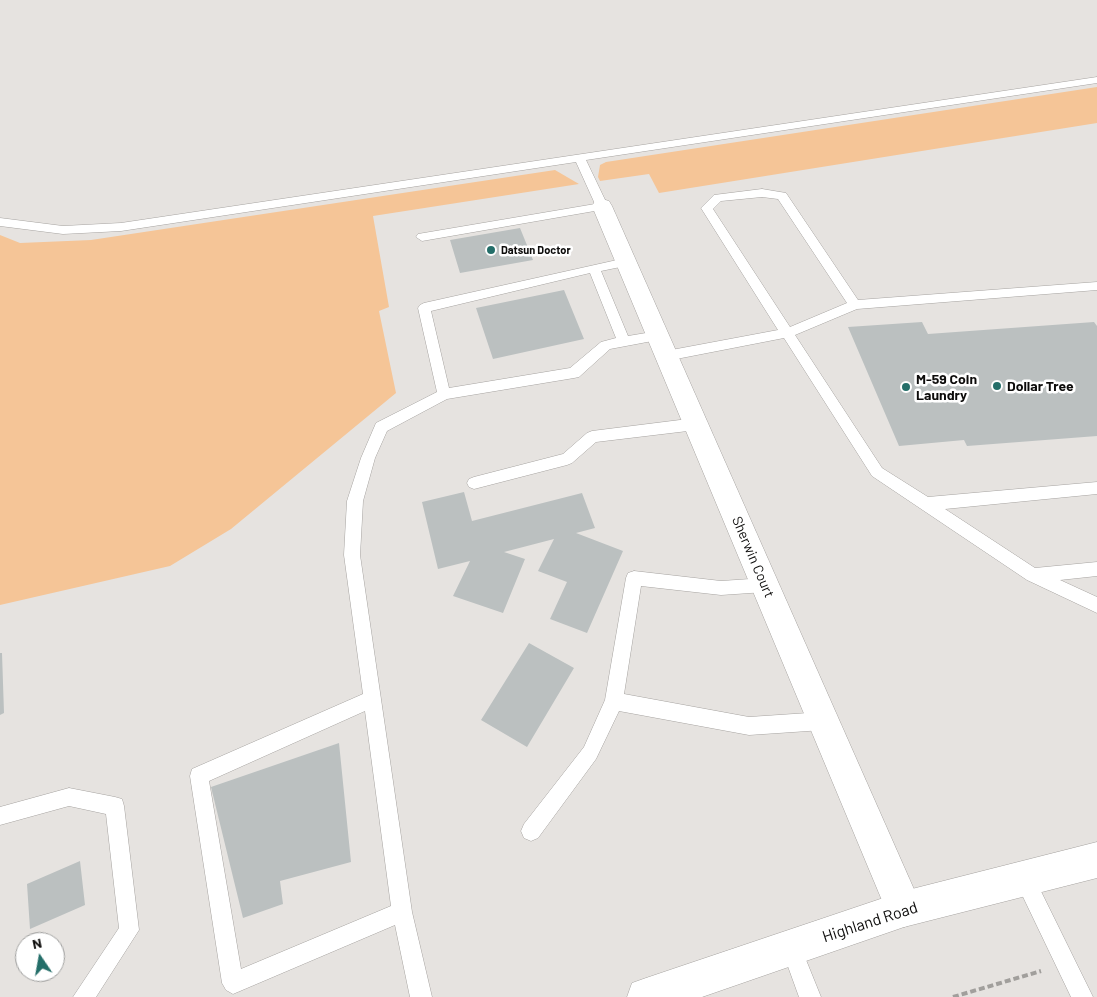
<!DOCTYPE html>
<style>
body{margin:0}
#map{position:relative;width:1097px;height:997px;overflow:hidden;background:#e6e3e0;font-family:Barlow,sans-serif}
canvas{display:block}
.north{position:absolute;left:15px;top:932px;width:50px;height:50px;box-sizing:border-box;background:#fff;border:1px solid #9e9e9d;border-radius:50%;rotate:348deg;font-size:14px;font-weight:700;line-height:20px;text-align:center;color:#0d0c0b}
.north::after{content:'';display:block;margin:auto;width:18px;height:22px;background:#246e69;clip-path:polygon(50% 0,100% 100%,50% 72%,0 100%)}
</style>
<div id="map">
<canvas width="1097" height="997"></canvas>
<div class="north">N</div>
</div>
<script>
const context = document.querySelector('canvas').getContext('2d');
context.lineJoin = 'round';
function fillPath(path, color) { context.fillStyle = color; context.fill(path, 'evenodd'); }
const poly = rows => new Path2D(rows.map(r => 'M' + r).join(''));
function strokePath(path, color, width, dash) { context.strokeStyle = color; context.lineWidth = width; context.lineCap = dash ? 'butt' : 'round'; context.setLineDash(dash || []); context.stroke(path); }
function label(font, color, halo, rows, align = 'center') {
  context.font = font + ' Barlow,sans-serif'; context.lineWidth = 5; context.setLineDash([]); context.textBaseline = 'middle'; context.strokeStyle = halo; context.fillStyle = color; for (const [text, x, y, turn = 0] of rows) {
    context.save(); context.translate(x, y); context.rotate((+turn || 0) * Math.PI / 180); context.textAlign = isNaN(turn) ? turn : align; if (halo) context.strokeText(text, 0, 0); context.fillText(text, 0, 0); context.restore();
  }
}
fillPath(poly([
 [1097,87,1097,123,659,193,649,174,600,181,598,177,600,165,606,162],
 [555,170,579,184,373,216,389,307,379,311,396,393,231,529,170,566,0,605,0,235,20,243,91,240]
]), '#f5c597');
fillPath(poly([
 [520,228,533,260,460,273,450,240],
 [564,290,584,339,493,359,476,308],
 [922,322,928,334,1094,322,1097,326,1097,436,967,446,964,440,899,446,848,327],
 [464,492,472,521,582,493,595,528,576,533,623,551,587,633,550,619,567,582,538,571,554,539,504,552,525,559,503,613,453,596,470,561,438,569,422,502],
 [529,643,574,668,527,747,481,720],
 [0,653,2,653,4,713,0,715],
 [339,743,351,862,280,881,283,904,243,918,211,787],
 [80,861,85,905,30,929,27,884]
]), '#bbc0c0');
const service = poly([
 [1097,77,1097,83,586,160,608,206,606,209,422,241,416,237,418,234,595,204,576,162,121,231,63,234,0,226,0,218,63,226,121,223,1097,77],
 [762,189,786,193,858,300,1097,282,1097,290,857,309,795,335,882,468,928,497,1097,482,1097,494,945,509,1035,568,1097,562,1097,576,1060,580,1097,597,1097,613,1027,580,872,476,784,338,666,361,661,359,659,356,661,353,666,351,778,330,701,208,714,195,762,189],
 [762,197,778,199,847,303,790,327,713,209,721,201,762,197],
 [626,258,632,262,630,265,601,271,628,336,658,331,663,333,664,336,663,339,610,349,579,377,574,378,447,399,387,431,375,458,363,501,360,555,412,912,432,997,410,997,395,925,233,994,226,990,222,983,190,776,192,769,363,694,344,555,347,501,361,458,376,423,437,392,418,308,420,305,424,303,626,258],
 [590,273,616,338,601,342,570,368,449,388,431,311,590,273],
 [365,711,391,906,241,969,209,781,365,711],
 [696,418,701,420,703,424,701,428,696,430,596,442,572,463,567,465,474,489,469,487,467,483,469,479,474,477,563,454,587,433,592,431,696,418],
 [634,571,721,581,765,578,771,580,773,585,771,590,765,592,721,595,641,586,624,694,749,717,823,712,829,715,832,721,829,727,823,730,749,735,619,711,596,759,538,838,531,841,524,838,521,831,524,824,584,747,605,700,626,578,628,573,634,571],
 [69,788,115,797,122,799,124,806,139,930,96,997,73,997,119,928,106,814,69,806,0,825,0,807,69,788],
 [1024,868,1031,871,1093,997,1071,997,1014,878,1017,871,1024,868],
 [791,937,798,940,821,997,799,997,781,947,784,940,791,937]
]);
const minor = poly([
 [602,199,609,201,612,206,917,896,922,909,917,922,904,927,891,922,592,206,595,201,602,199]
]);
const trunk = poly([
 [1097,842,1097,878,904,927,702,997,627,997,632,983,646,978,904,891,1097,842]
]);
strokePath(service, '#a6a3a0', 1);
strokePath(minor, '#a6a3a0', 1);
strokePath(trunk, '#a6a3a0', 1);
strokePath(poly([
 [953,997,1041,971]
]), '#a19f9c', 4, [6, 3]);
fillPath(service, '#fff');
fillPath(minor, '#fff');
fillPath(trunk, '#fff');
for (const [x, y, r, color] of [
 [491,250,5,"#246e69"],
 [997,386,5,"#246e69"],
 [906,387,5,"#246e69"]
]) { const dot = new Path2D(); dot.arc(x, y, r, 0, 2 * Math.PI); context.fillStyle = color; context.fill(dot); strokePath(dot, '#fff', 2); }
label('bold 11px', '#0d0c0b', '#fff', [
 ["Datsun Doctor",501,250]
], 'left');
label('bold 14px', '#0d0c0b', '#fff', [
 ["M-59 Coin",916,379],
 ["Laundry",916,395],
 ["Dollar Tree",1007,386]
], 'left');
label('14px', '#0d0c0b', '#fff', [
 ["Sherwin Court",753,557,67]
]);
label('16px', '#0d0c0b', '#fff', [
 ["Highland Road",870,922,-18]
]);
</script>
